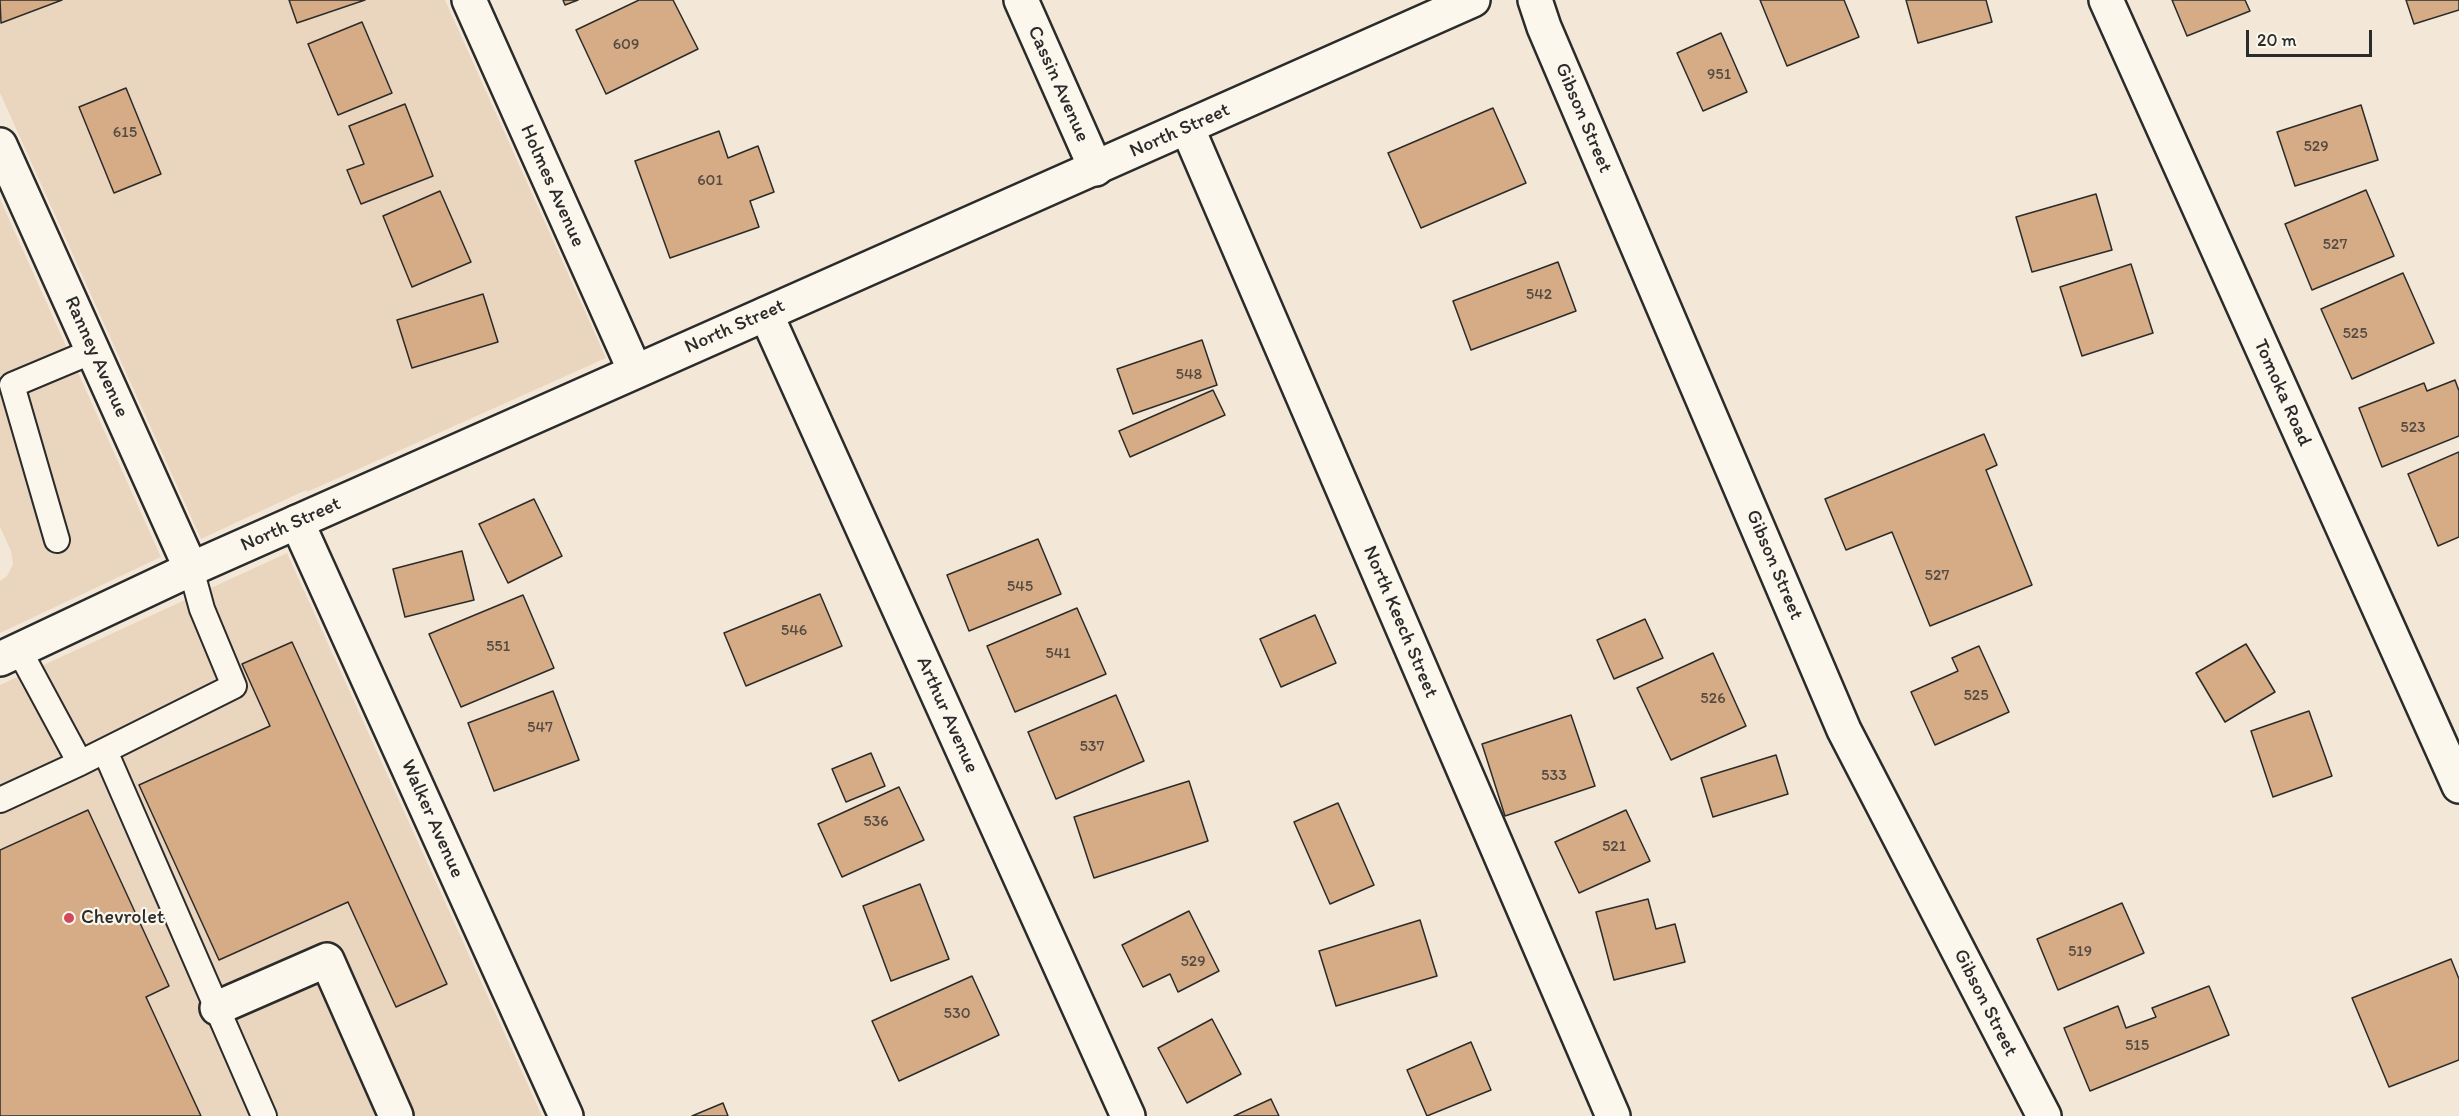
<!DOCTYPE html>
<style>
body{margin:0}
#map{position:relative;width:2459px;height:1116px;overflow:hidden;background:#f3e8d8;font-family:Itim,sans-serif}
canvas{display:block}
.scale{position:absolute;left:2246px;top:30px;width:126px;height:27px;box-sizing:border-box;border:3px solid #2b2b2b;border-top:0;padding-left:8px;font-size:18px;line-height:21px;white-space:nowrap;color:#2b2b2b;-webkit-text-stroke:4px #fbf7ec;paint-order:stroke}
</style>
<div id="map">
<canvas width="2459" height="1116"></canvas>
<div class="scale">20 m</div>
</div>
<script>
const context = document.querySelector('canvas').getContext('2d');
context.lineJoin = 'round';
function fillPath(path, color) { context.fillStyle = color; context.fill(path, 'evenodd'); }
const poly = rows => new Path2D(rows.map(r => 'M' + r).join(''));
function strokePath(path, color, width, dash) { context.strokeStyle = color; context.lineWidth = width; context.lineCap = dash ? 'butt' : 'round'; context.setLineDash(dash || []); context.stroke(path); }
function label(font, color, halo, rows, align = 'center') {
  context.font = font + ' Itim,sans-serif'; context.lineWidth = 4.5; context.setLineDash([]); context.textBaseline = 'middle'; context.strokeStyle = halo; context.fillStyle = color; for (const [text, x, y, turn = 0] of rows) {
    context.save(); context.translate(x, y); context.rotate((+turn || 0) * Math.PI / 180); context.textAlign = isNaN(turn) ? turn : align; if (halo) context.strokeText(text, 0, 0); context.fillText(text, 0, 0); context.restore();
  }
}
fillPath(poly([
 [0,0,445,0,606,358,307,492,306,490,201,539,0,93],
 [0,199,161,557,0,633,0,581,7,576,13,564,11,551,0,527],
 [287,553,542,1116,0,1116,0,685]
]), '#ead6bf');
const building = poly([
 [0,0,62,0,1,23,0,0],
 [289,0,365,0,297,23,289,0],
 [563,0,578,0,565,5,563,0],
 [639,0,673,0,698,49,606,94,576,30,639,0],
 [1760,0,1844,0,1859,37,1787,66,1760,0],
 [1906,0,1986,0,1992,22,1918,43,1906,0],
 [2172,0,2245,0,2250,11,2187,36,2172,0],
 [2406,0,2459,0,2459,10,2414,24,2406,0],
 [362,22,392,93,338,115,308,44,362,22],
 [1721,33,1747,92,1703,111,1677,53,1721,33],
 [126,88,161,174,114,193,79,107,126,88],
 [405,104,433,176,361,204,347,170,364,164,349,126,405,104],
 [2361,105,2378,160,2295,186,2277,132,2361,105],
 [1493,108,1526,183,1421,228,1388,153,1493,108],
 [719,131,728,158,758,146,774,192,750,201,759,227,670,258,635,161,719,131],
 [2366,190,2394,256,2312,290,2285,224,2366,190],
 [440,191,471,262,412,287,383,216,440,191],
 [2096,194,2112,250,2032,272,2016,217,2096,194],
 [1558,262,1576,311,1471,350,1453,301,1558,262],
 [2131,264,2153,333,2082,356,2060,287,2131,264],
 [2403,273,2434,343,2352,379,2321,309,2403,273],
 [483,294,498,342,412,368,397,320,483,294],
 [1202,340,1217,385,1133,414,1117,369,1202,340],
 [2455,380,2459,391,2459,436,2382,467,2359,408,2424,383,2427,391,2455,380],
 [1213,390,1225,415,1130,457,1119,431,1213,390],
 [1984,434,1997,465,1986,470,2032,585,1930,626,1892,532,1846,550,1825,499,1984,434],
 [2459,452,2459,537,2438,546,2408,474,2459,452],
 [534,499,562,556,508,583,479,524,534,499],
 [1038,539,1061,594,969,631,947,575,1038,539],
 [462,551,474,600,405,617,393,569,462,551],
 [820,594,842,646,746,686,724,633,820,594],
 [523,595,554,668,461,707,429,634,523,595],
 [1077,608,1106,674,1015,712,987,646,1077,608],
 [1315,615,1336,663,1281,687,1260,639,1315,615],
 [1645,619,1663,658,1614,679,1597,640,1645,619],
 [292,642,447,984,396,1007,348,902,219,960,139,785,270,726,242,664,292,642],
 [2246,644,2275,692,2225,722,2196,673,2246,644],
 [1979,646,2009,712,1935,745,1911,692,1958,671,1952,658,1979,646],
 [1713,653,1746,726,1671,760,1637,688,1713,653],
 [553,691,579,760,494,791,468,723,553,691],
 [1116,695,1144,761,1056,799,1028,732,1116,695],
 [2309,711,2332,776,2273,797,2251,731,2309,711],
 [1571,715,1595,786,1505,816,1482,744,1571,715],
 [871,753,885,786,846,802,832,769,871,753],
 [1776,755,1788,794,1713,817,1701,778,1776,755],
 [1189,781,1208,841,1094,878,1074,817,1189,781],
 [899,787,924,840,842,877,818,824,899,787],
 [1338,803,1374,885,1330,904,1294,822,1338,803],
 [88,810,169,986,146,997,201,1116,0,1116,0,850,88,810],
 [1626,810,1650,861,1579,893,1555,842,1626,810],
 [920,884,949,959,891,981,863,906,920,884],
 [1648,899,1656,929,1675,924,1685,962,1614,980,1596,912,1648,899],
 [2122,903,2144,953,2058,990,2037,939,2122,903],
 [1189,911,1219,971,1178,992,1170,974,1143,987,1122,945,1189,911],
 [1420,920,1437,976,1336,1006,1319,951,1420,920],
 [2451,959,2459,979,2459,1060,2389,1087,2352,998,2451,959],
 [972,976,999,1035,899,1081,872,1021,972,976],
 [2209,986,2229,1035,2090,1091,2064,1028,2118,1006,2126,1028,2156,1017,2152,1008,2209,986],
 [1212,1019,1241,1074,1187,1103,1158,1048,1212,1019],
 [1471,1042,1491,1090,1427,1116,1407,1070,1471,1042],
 [1271,1099,1279,1116,1234,1116,1271,1099],
 [723,1103,728,1116,692,1116,723,1103]
]);
fillPath(building, '#d5ac86');
strokePath(building, '#2b2b2b', 1.5);
const service = poly([
 [57,540,12,385,93,351],
 [19,650,80,763,234,686,202,609,191,569],
 [105,751,264,1116],
 [0,800,80,763]
]);
const minor = poly([
 [469,0,635,371],
 [1021,0,1096,169],
 [1535,0,1544,27,1844,730,2044,1116],
 [2106,0,2459,786],
 [1187,127,1613,1116],
 [0,145,191,569],
 [766,314,1128,1116],
 [297,522,566,1116],
 [217,1008,327,960,396,1116]
]);
const tertiary = poly([
 [0,659,191,569,1473,0]
]);
strokePath(service, '#2b2b2b', 28);
strokePath(minor, '#2b2b2b', 38);
strokePath(tertiary, '#2b2b2b', 38);
strokePath(service, '#fbf7ec', 24);
strokePath(minor, '#fbf7ec', 33);
strokePath(tertiary, '#fbf7ec', 33);
for (const [x, y, r, color] of [
 [69,918,6,"#d1495b"]
]) { const dot = new Path2D(); dot.arc(x, y, r, 0, 2 * Math.PI); context.fillStyle = color; context.fill(dot); strokePath(dot, '#fbf7ec', 2); }
label('16px', '#564b42', null, [
 ["609",626,45],
 ["951",1719,75],
 ["615",125,133],
 ["529",2316,147],
 ["601",710,181],
 ["527",2335,245],
 ["542",1539,295],
 ["525",2355,334],
 ["548",1189,375],
 ["523",2413,428],
 ["527",1937,576],
 ["545",1020,587],
 ["546",794,631],
 ["551",498,647],
 ["541",1058,654],
 ["525",1976,696],
 ["526",1713,699],
 ["547",540,728],
 ["537",1092,747],
 ["533",1554,776],
 ["536",876,822],
 ["521",1614,847],
 ["519",2080,952],
 ["529",1193,962],
 ["530",957,1014],
 ["515",2137,1046]
]);
label('20px', '#2b2b2b', '#fbf7ec', [
 ["Cassin Avenue",1058,84,66],
 ["Gibson Street",1583,118,67],
 ["North Street",1180,131,-24],
 ["Holmes Avenue",552,186,66],
 ["North Street",735,327,-24],
 ["Ranney Avenue",96,357,66],
 ["Tomoka Road",2282,393,66],
 ["North Street",291,525,-24],
 ["Gibson Street",1774,565,67],
 ["North Keech Street",1400,622,67],
 ["Arthur Avenue",947,715,66],
 ["Walker Avenue",432,819,66],
 ["Gibson Street",1985,1003,63]
]);
label('20px', '#2b2b2b', '#fbf7ec', [
 ["Chevrolet",81,918]
], 'left');
</script>
